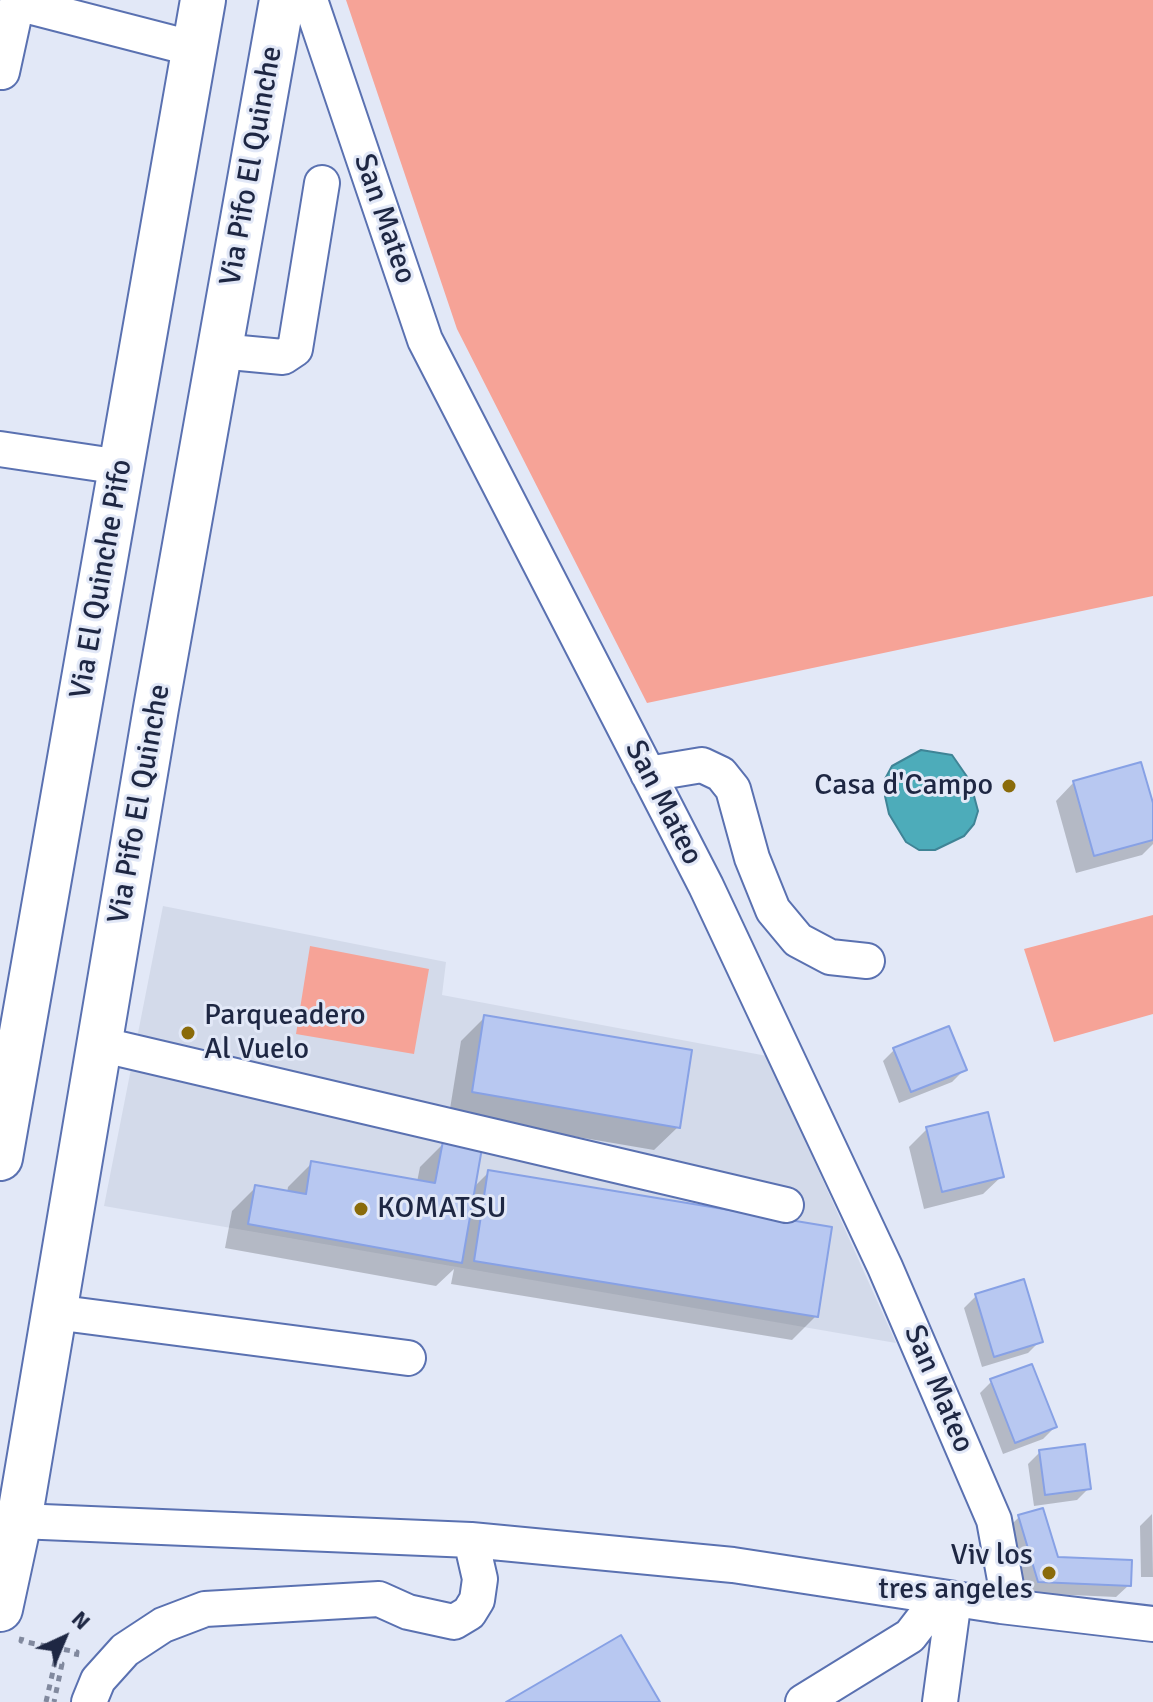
<!DOCTYPE html>
<style>
body{margin:0}
#map{position:relative;width:1153px;height:1702px;overflow:hidden;background:#e2e8f7;font-family:Signika,sans-serif}
canvas{display:block}
.north{position:absolute;left:24px;top:1598px;width:80px;height:80px;-webkit-text-stroke:6px #e2e8f7;paint-order:stroke;rotate:44deg;font-size:22px;font-weight:700;line-height:32px;text-align:center;color:#1e2743}
.north::after{content:'';display:block;margin:auto;width:28px;height:36px;background:#1e2743;clip-path:polygon(50% 0,100% 100%,50% 72%,0 100%)}
</style>
<div id="map">
<canvas width="1153" height="1702"></canvas>
<div class="north">N</div>
</div>
<script>
const context = document.querySelector('canvas').getContext('2d');
context.lineJoin = 'round';
function fillPath(path, color) { context.fillStyle = color; context.fill(path, 'evenodd'); }
const poly = rows => new Path2D(rows.map(r => 'M' + r).join(''));
function strokePath(path, color, width, dash) { context.strokeStyle = color; context.lineWidth = width; context.lineCap = dash ? 'butt' : 'round'; context.setLineDash(dash || []); context.stroke(path); }
function label(font, color, halo, rows, align = 'center') {
  context.font = font + ' Signika,sans-serif'; context.lineWidth = 6; context.setLineDash([]); context.textBaseline = 'middle'; context.strokeStyle = halo; context.fillStyle = color; for (const [text, x, y, turn = 0] of rows) {
    context.save(); context.translate(x, y); context.rotate((+turn || 0) * Math.PI / 180); context.textAlign = isNaN(turn) ? turn : align; if (halo) context.strokeText(text, 0, 0); context.fillText(text, 0, 0); context.restore();
  }
}
fillPath(poly([
 [163,906,446,962,442,995,767,1056,896,1343,104,1206]
]), '#d3daea');
fillPath(poly([
 [346,0,1153,0,1153,596,647,703,457,329],
 [1153,915,1153,1014,1054,1042,1024,949],
 [310,946,429,969,414,1054,296,1034]
]), '#f6a397');
const water = poly([
 [921,750,952,755,970,781,978,811,974,824,964,836,935,850,919,850,906,842,889,814,885,796,885,779,892,766,921,750]
]);
fillPath(water, '#4dacba');
strokePath(water, '#3f8496', 2);
fillPath(poly([
 [1074,782,1153,810,1153,844,1142,855,1076,873,1056,801],
 [485,1017,678,1127,654,1150,449,1115,461,1041],
 [895,1049,964,1070,952,1082,899,1103,883,1061],
 [927,1129,1002,1176,983,1194,924,1209,909,1147],
 [444,1143,473,1188,489,1172,816,1316,792,1340,451,1284,454,1269,436,1286,225,1248,232,1211,256,1187,287,1193,288,1187,312,1163,417,1182,420,1167],
 [976,1296,1040,1341,1028,1353,982,1367,964,1308],
 [992,1381,1055,1427,1043,1439,1003,1454,980,1393],
 [1040,1452,1089,1488,1077,1500,1034,1506,1028,1464],
 [1152,1514,1153,1577,1141,1577,1140,1526],
 [1019,1517,1056,1559,1129,1585,1116,1597,1026,1593,1007,1529]
]), '#0003');
const building = poly([
 [1141,762,1153,803,1153,840,1094,856,1073,781,1141,762],
 [484,1015,692,1050,680,1128,472,1092,484,1015],
 [949,1026,967,1070,911,1092,893,1048,949,1026],
 [988,1112,1004,1177,942,1192,926,1127,988,1112],
 [443,1141,482,1148,462,1263,248,1224,255,1185,306,1194,311,1161,435,1183,443,1141],
 [488,1170,832,1227,818,1317,474,1261,488,1170],
 [1024,1279,1043,1342,994,1357,975,1294,1024,1279],
 [1032,1364,1057,1427,1015,1443,990,1379,1032,1364],
 [1085,1444,1091,1489,1045,1495,1039,1450,1085,1444],
 [1043,1508,1058,1557,1132,1560,1131,1586,1038,1582,1018,1515,1043,1508],
 [621,1635,660,1702,506,1702,621,1635]
]);
fillPath(building, '#b8c8f1');
strokePath(building, '#87a1e5', 2);
const minor = poly([
 [310,0,425,340,706,886,885,1267,994,1520,1010,1607],
 [2,72,17,3,195,49],
 [219,351,283,357,295,349,322,183],
 [0,449,121,467],
 [648,774,702,765,721,774,733,789,752,858,773,910,798,940,830,957,867,961],
 [99,1044,786,1205],
 [54,1312,408,1358],
 [19,1521,471,1540,733,1565,1001,1606,1153,1624],
 [89,1702,98,1680,125,1650,163,1625,205,1609,379,1599,408,1612,454,1622,469,1613,477,1600,480,1579,471,1540],
 [803,1702,910,1636,940,1597],
 [940,1702,954,1599]
]);
const highway = poly([
 [0,1158,203,0],
 [0,1609,19,1521,156,708,282,0]
]);
strokePath(minor, '#5a71b1', 38);
strokePath(highway, '#5a71b1', 48);
strokePath(poly([
 [22,1637,21,1641,77,1652,76,1658],
 [46,1702,55,1662,62,1664,54,1702]
]), '#81899e', 5, [6, 6]);
strokePath(minor, '#fff', 34);
strokePath(highway, '#fff', 44);
for (const [x, y, r, color] of [
 [1009,786,8,"#8a6b0a"],
 [188,1033,8,"#8a6b0a"],
 [361,1209,8,"#8a6b0a"],
 [1049,1573,8,"#8a6b0a"]
]) { const dot = new Path2D(); dot.arc(x, y, r, 0, 2 * Math.PI); context.fillStyle = color; context.fill(dot); strokePath(dot, '#e2e8f7', 3); }
label('30px', '#1e2743', '#e2e8f7', [
 ["Via Pifo El Quinche",252,166,-80],
 ["San Mateo",384,219,71],
 ["Via El Quinche Pifo",102,579,-80],
 ["San Mateo",663,803,63],
 ["Via Pifo El Quinche",140,804,-80],
 ["San Mateo",938,1389,67]
]);
label('30px', '#1e2743', '#e2e8f7', [
 ["Casa d'Campo",993,786],
 ["Parqueadero",204,1016,"left"],
 ["Al Vuelo",204,1050,"left"],
 ["KOMATSU",377,1209,"left"],
 ["Viv los",1033,1556],
 ["tres angeles",1033,1590]
], 'right');
</script>
